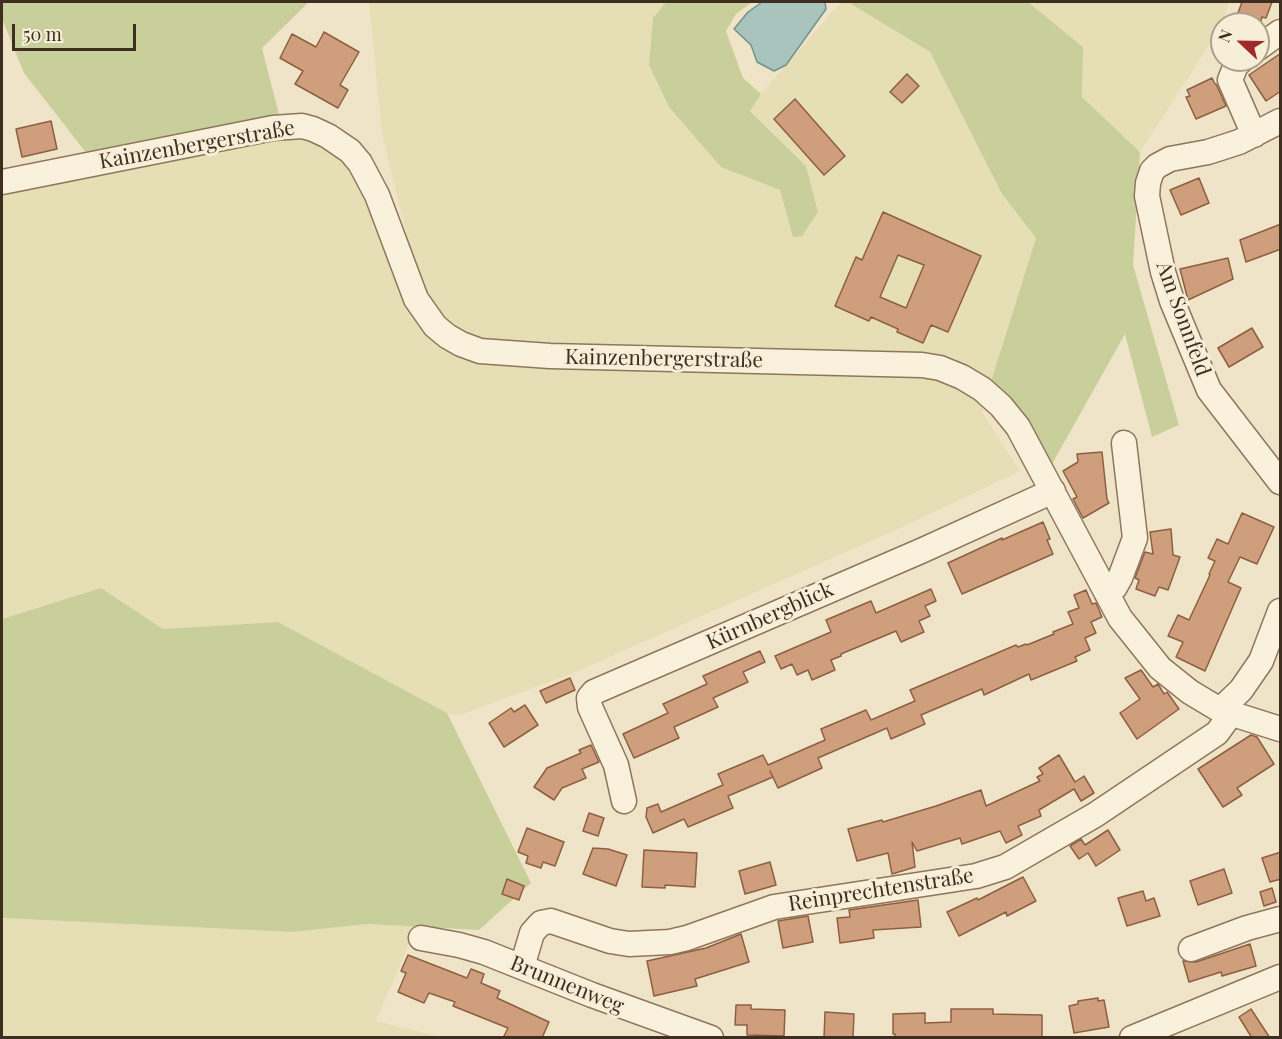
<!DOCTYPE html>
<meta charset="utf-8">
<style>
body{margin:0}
#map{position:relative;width:1282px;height:1039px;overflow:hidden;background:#f0e4c8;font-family:"Playfair Display",serif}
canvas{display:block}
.frame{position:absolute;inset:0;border:3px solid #3d2e20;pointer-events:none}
.north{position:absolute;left:1210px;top:12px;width:60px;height:60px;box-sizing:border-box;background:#f7eed8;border:2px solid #ada18e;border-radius:50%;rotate:292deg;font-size:16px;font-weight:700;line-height:24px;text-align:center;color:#3d2e20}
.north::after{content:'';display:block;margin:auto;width:21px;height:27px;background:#9e2a2b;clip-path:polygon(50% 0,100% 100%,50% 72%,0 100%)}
.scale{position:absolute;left:12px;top:24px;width:124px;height:27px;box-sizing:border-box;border:3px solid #3d2e20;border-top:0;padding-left:8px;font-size:18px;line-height:21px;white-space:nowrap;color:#3d2e20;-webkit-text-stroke:4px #f7eed8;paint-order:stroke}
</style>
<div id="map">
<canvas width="1282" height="1039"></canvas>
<div class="frame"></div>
<div class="north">N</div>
<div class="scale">50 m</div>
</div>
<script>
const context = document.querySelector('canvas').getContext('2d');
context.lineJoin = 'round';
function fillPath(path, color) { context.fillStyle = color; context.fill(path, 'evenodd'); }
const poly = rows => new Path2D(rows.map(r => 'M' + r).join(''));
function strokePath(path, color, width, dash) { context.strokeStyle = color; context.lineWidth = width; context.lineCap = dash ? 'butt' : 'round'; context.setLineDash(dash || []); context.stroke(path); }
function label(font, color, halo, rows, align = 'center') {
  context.font = font + ' "Playfair Display",serif'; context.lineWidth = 6; context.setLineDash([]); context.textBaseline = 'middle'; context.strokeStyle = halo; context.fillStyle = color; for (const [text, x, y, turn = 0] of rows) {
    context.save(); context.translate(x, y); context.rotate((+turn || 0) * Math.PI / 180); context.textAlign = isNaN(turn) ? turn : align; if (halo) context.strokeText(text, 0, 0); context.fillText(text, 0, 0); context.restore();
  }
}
fillPath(poly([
 [369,2,666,2,653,18,649,65,669,107,721,167,780,190,794,237,802,236,818,212,806,166,750,110,761,94,841,2,848,2,930,52,1002,194,1036,238,982,412,1020,471,909,524,571,674,460,715,447,713,278,622,163,629,101,588,2,619,2,188,263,134,302,133,331,142,347,155,363,177,414,305,438,334,464,351,502,359,765,366,767,354,480,343,452,329,422,297,382,134],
 [1028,2,1229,2,1222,25,1140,152,1082,97,1083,47],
 [2,918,293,932,368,924,414,926,413,935,376,1021,440,1037,2,1038]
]), '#e6deb5');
fillPath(poly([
 [2,2,309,2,262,48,281,122,91,159,24,73,2,19],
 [666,2,752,2,736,14,726,31,743,78,761,94,750,111,806,166,818,212,802,236,793,237,780,190,721,167,669,107,649,65,653,18],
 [848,2,1028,2,1083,47,1082,97,1140,152,1133,265,1179,425,1152,437,1125,334,1052,464,1019,411,990,385,1036,238,1002,194,930,52],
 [101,588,163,629,278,622,447,713,531,883,479,930,368,924,293,932,2,918,2,619]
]), '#c9cf9b');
const water = poly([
 [762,2,825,2,826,9,786,65,774,71,757,62,751,45,734,29,748,12,762,2]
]);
fillPath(water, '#a9c4bc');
strokePath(water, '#6f938a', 1.5);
const building = poly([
 [1242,2,1272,2,1266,18,1262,17,1260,24,1234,24,1242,2],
 [324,32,359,52,340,85,348,90,338,108,295,84,303,71,280,58,292,34,316,47,324,32],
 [1281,53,1281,91,1266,101,1249,75,1281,53],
 [907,74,919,86,902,103,890,92,907,74],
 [1212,78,1215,84,1216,84,1226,106,1196,119,1186,97,1190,96,1187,90,1212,78],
 [795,99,845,156,824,175,774,119,795,99],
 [51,121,57,149,22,157,16,129,51,121],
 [1199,178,1209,203,1181,215,1170,190,1199,178],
 [883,212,981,256,948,332,931,325,923,343,897,332,898,329,871,317,869,321,835,306,856,257,862,260,883,212],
 [898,255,924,265,906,308,880,297,898,255],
 [1281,224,1281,249,1246,262,1240,240,1281,224],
 [1228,258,1233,279,1188,300,1180,269,1228,258],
 [1252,328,1263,347,1229,367,1218,348,1252,328],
 [1102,452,1107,499,1109,503,1083,518,1073,499,1077,497,1063,471,1078,462,1077,454,1102,452],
 [1242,513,1274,527,1257,564,1240,557,1228,582,1241,588,1205,671,1176,657,1183,642,1168,636,1178,615,1189,620,1210,575,1209,574,1215,561,1208,558,1217,539,1228,544,1242,513],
 [1043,522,1050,539,1047,540,1053,554,962,594,948,563,1002,538,1002,540,1043,522],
 [1171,529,1173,555,1180,557,1168,590,1159,587,1155,596,1136,589,1139,580,1135,578,1145,552,1153,554,1150,532,1171,529],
 [931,589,936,601,925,606,930,616,919,621,924,632,901,642,896,631,841,654,841,656,831,660,835,670,812,680,808,670,797,675,792,664,781,669,775,656,831,632,826,620,871,601,876,613,931,589],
 [1086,590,1092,604,1096,603,1102,617,1091,622,1096,633,1085,638,1090,650,1075,657,1077,661,1031,680,1029,674,984,695,982,689,921,715,925,724,891,739,887,728,818,758,822,768,778,788,770,771,773,777,728,796,733,808,688,827,684,819,653,833,646,817,647,808,658,804,661,812,723,785,718,774,763,755,768,765,825,740,821,729,866,710,871,720,915,701,910,690,1016,645,1018,647,1026,644,1027,645,1054,634,1053,632,1073,624,1068,612,1079,608,1074,595,1086,590],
 [760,651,765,662,743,672,748,682,713,698,718,707,674,727,679,738,634,758,623,734,668,713,663,704,707,684,703,676,760,651],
 [1141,670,1153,687,1158,684,1164,694,1167,692,1179,709,1137,739,1120,713,1140,699,1125,678,1141,670],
 [570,678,575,690,546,703,540,691,570,678],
 [525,705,538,725,504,747,489,723,511,708,514,712,525,705],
 [1251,735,1257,737,1274,764,1237,788,1242,795,1223,807,1198,769,1251,735],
 [591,745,599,762,582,769,586,778,562,788,554,800,534,787,547,768,581,753,579,750,591,745],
 [1059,755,1075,782,1084,776,1094,793,1081,801,1074,789,1039,810,1041,816,1018,826,1022,835,1006,843,1000,831,962,844,960,838,917,851,912,842,915,867,892,874,888,853,857,861,848,829,882,820,883,822,936,806,981,790,986,806,1040,781,1037,777,1043,774,1039,768,1059,755],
 [589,813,604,818,598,836,583,831,589,813],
 [527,828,564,842,555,866,543,862,541,868,526,863,528,856,518,852,527,828],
 [1108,830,1120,850,1096,866,1088,853,1079,859,1070,846,1081,839,1085,845,1108,830],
 [593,848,608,849,627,855,616,886,583,874,593,848],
 [644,850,697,853,695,887,665,885,665,888,642,887,644,850],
 [1281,852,1281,879,1270,882,1262,858,1281,852],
 [770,862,776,885,745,894,739,871,770,862],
 [1224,869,1232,893,1198,905,1190,881,1224,869],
 [1023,877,1036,901,1007,916,1006,912,959,936,947,912,977,898,978,900,1023,877],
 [507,879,524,886,519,900,502,894,507,879],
 [1272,888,1276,902,1264,906,1260,892,1272,888],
 [1143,891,1146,901,1154,898,1160,916,1127,926,1118,898,1143,891],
 [918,900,921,927,873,930,874,938,840,943,837,918,850,917,849,910,918,900],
 [808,916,813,942,783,948,778,921,808,916],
 [741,934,749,962,695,979,697,986,654,996,647,961,706,948,741,934],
 [1250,944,1256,966,1222,976,1221,972,1189,982,1183,961,1196,962,1250,944],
 [408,955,467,978,471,969,484,974,481,983,500,991,497,998,549,1022,542,1038,503,1038,508,1028,453,1006,455,1002,429,993,424,1003,398,992,406,973,401,971,408,955],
 [1098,998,1098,1001,1104,1000,1109,1027,1074,1033,1069,1006,1078,1004,1078,1001,1098,998],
 [736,1005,751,1005,751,1009,785,1010,784,1036,747,1035,747,1025,735,1025,736,1005],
 [951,1009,993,1009,993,1014,1042,1015,1042,1038,895,1038,895,1034,893,1034,893,1014,925,1013,925,1023,951,1022,951,1009],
 [1251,1009,1270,1038,1252,1038,1239,1017,1251,1009],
 [825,1012,854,1014,853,1038,824,1038,825,1012]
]);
fillPath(building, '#cf9f7d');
strokePath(building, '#8d5f41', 1.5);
const minor = poly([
 [1258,48,1280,32],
 [1242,60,1236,65,1230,80,1254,135],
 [1280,121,1239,142,1208,152,1170,159,1157,166,1152,171,1148,183,1147,196,1163,272,1172,301,1209,390,1280,482],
 [2,182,273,128,302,126,313,129,328,136,350,151,360,163,377,195,416,299,435,326,447,336,461,344,480,351,550,356,922,365,940,368,962,377,982,389,1001,406,1018,427,1120,618,1160,668,1190,692,1220,710,1280,729],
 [1107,594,1115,587,1120,578,1135,538,1124,443],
 [1220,710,1241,690,1261,661,1280,611],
 [624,801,616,765,590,707,589,698,594,692,921,551,1053,491],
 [421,938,459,945,484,952,592,995,711,1038],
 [1191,949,1247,928,1280,919],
 [522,967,532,933,541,923,551,921,610,941,629,944,670,942,687,938,774,907,976,876,1005,867,1095,815,1217,733,1231,714],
 [1132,1038,1280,977]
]);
strokePath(minor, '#8d765c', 27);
strokePath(minor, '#faf1dc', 24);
label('21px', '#3d2e20', '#f7eed8', [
 ["Kainzenbergerstraße",197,145,-10],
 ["Am Sonnfeld",1183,319,70],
 ["Kainzenbergerstraße",664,359,1],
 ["Kürnbergblick",770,616,-24],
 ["Reinprechtenstraße",881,890,-9],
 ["Brunnenweg",567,985,22]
]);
</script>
